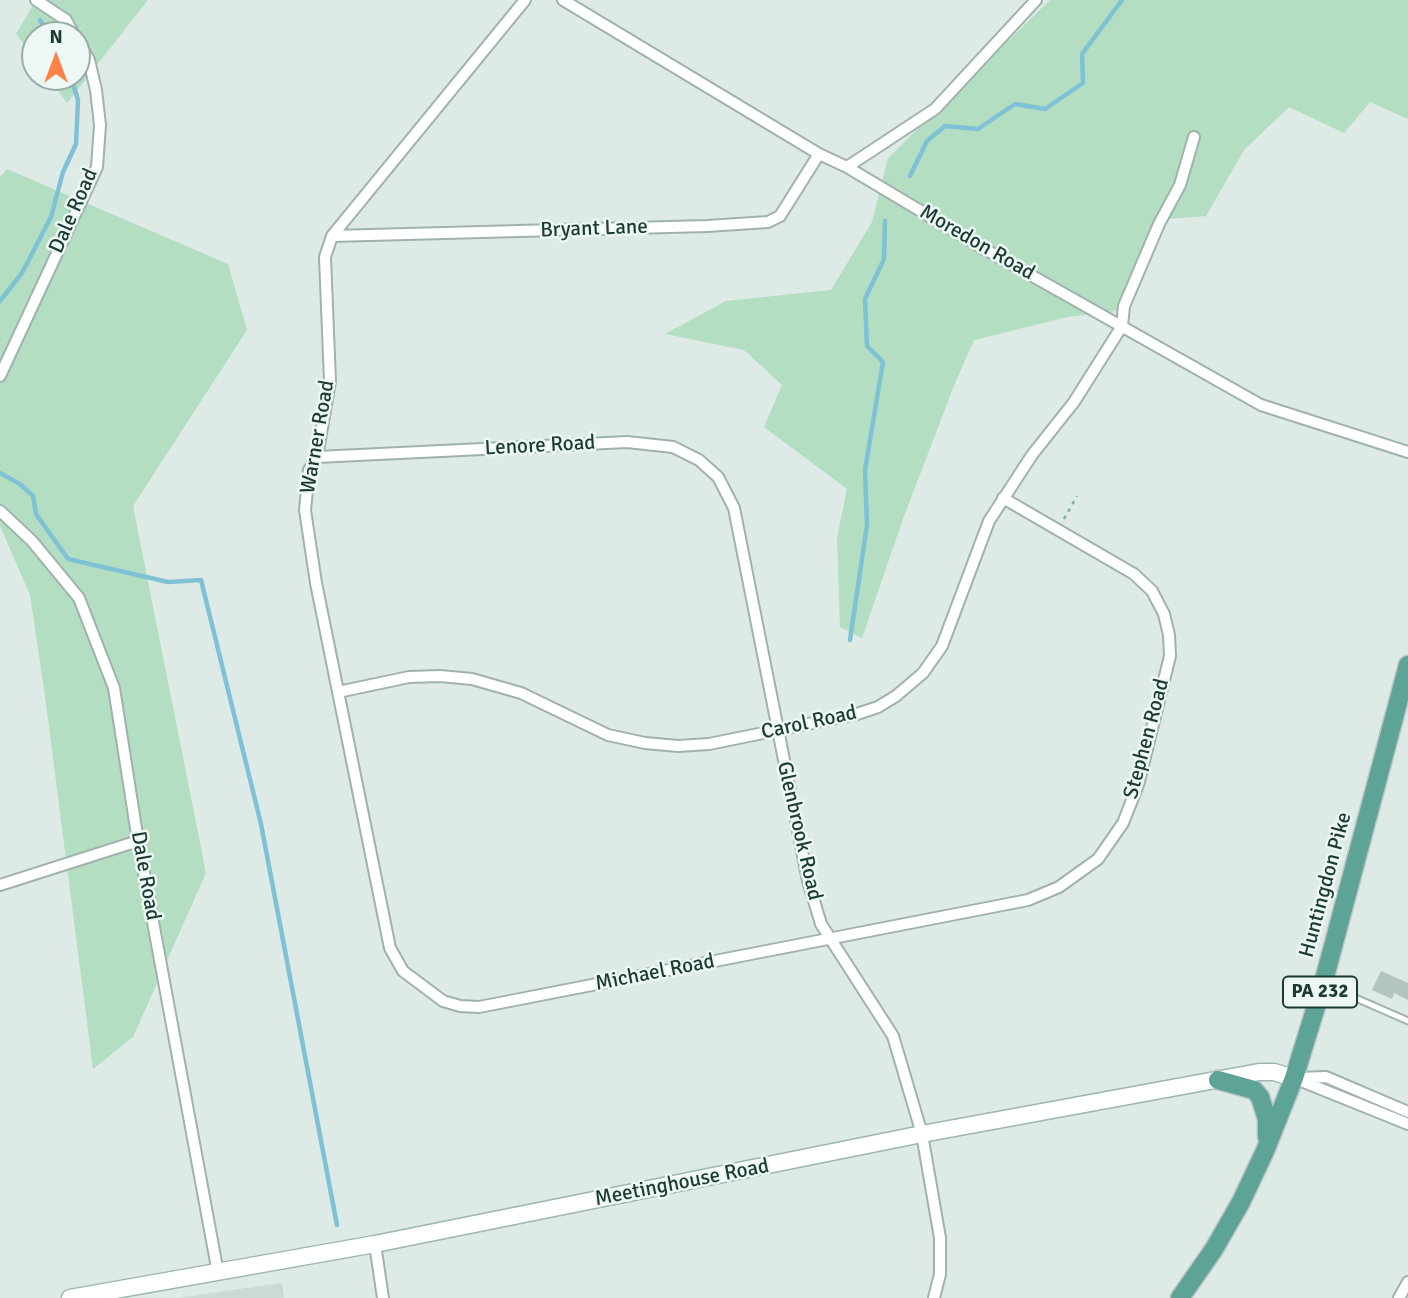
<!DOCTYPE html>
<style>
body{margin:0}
#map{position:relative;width:1408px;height:1298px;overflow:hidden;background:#ddeae5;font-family:Signika,sans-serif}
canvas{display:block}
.north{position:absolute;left:21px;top:21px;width:70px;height:70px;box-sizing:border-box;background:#edf7f3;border:2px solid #9aaca7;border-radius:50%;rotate:0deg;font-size:19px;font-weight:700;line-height:28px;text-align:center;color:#1d3b35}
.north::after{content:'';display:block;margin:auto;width:24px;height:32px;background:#fd8248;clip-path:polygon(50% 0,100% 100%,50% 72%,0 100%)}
</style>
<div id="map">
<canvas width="1408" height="1298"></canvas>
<div class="north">N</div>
</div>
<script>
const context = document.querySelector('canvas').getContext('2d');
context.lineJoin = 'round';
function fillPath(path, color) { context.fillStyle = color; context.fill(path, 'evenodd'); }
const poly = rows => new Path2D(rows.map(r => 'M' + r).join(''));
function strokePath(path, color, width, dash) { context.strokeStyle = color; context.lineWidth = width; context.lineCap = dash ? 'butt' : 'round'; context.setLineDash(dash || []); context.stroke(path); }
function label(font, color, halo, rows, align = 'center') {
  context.font = font + ' Signika,sans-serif'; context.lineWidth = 5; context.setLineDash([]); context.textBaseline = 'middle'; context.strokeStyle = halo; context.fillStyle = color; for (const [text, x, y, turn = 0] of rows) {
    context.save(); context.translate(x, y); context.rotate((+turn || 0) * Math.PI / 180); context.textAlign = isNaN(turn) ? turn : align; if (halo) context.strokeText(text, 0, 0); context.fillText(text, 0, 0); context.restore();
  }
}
fillPath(poly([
 [282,1283,284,1298,177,1298]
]), '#cbdad4');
fillPath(poly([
 [36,0,148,0,67,103,48,77,77,77,77,35,35,35,35,60,16,34],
 [1050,0,1408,0,1408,119,1370,102,1344,133,1289,107,1244,150,1206,216,1155,220,1116,311,1068,317,974,340,953,388,903,519,862,638,840,627,837,538,847,489,764,427,782,385,744,350,665,334,726,301,831,290,872,222,888,158],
 [7,169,228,264,247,330,133,506,206,873,133,1037,93,1069,45,696,30,595,0,526,0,177]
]), '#b3dec2');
strokePath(poly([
 [40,20,49,35],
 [910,176,927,141,945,126,978,129,1015,104,1045,109,1083,83,1082,54,1122,0],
 [0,301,22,273,51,217,63,172,76,144,78,100,71,77],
 [0,473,20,484,33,496,36,514,68,559,168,582,201,580,261,824,337,1225],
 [850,640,867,525,865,470,883,362,867,346,865,299,884,259,885,221]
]), '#7fc1d5', 4.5);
fillPath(poly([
 [1381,971,1408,983,1408,1000,1394,993,1392,999,1372,990]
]), '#b2c5be');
const lane = poly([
 [1326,985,1408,1021]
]);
const street = poly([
 [36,0,66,20,74,35],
 [525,0,332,236,325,257,330,381,317,457,309,470,305,510,316,583,390,948,403,971,443,1001,460,1006,479,1007,1028,900,1059,887,1098,859,1123,823,1138,785,1170,656,1169,635,1164,614,1152,591,1134,574,1003,498],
 [563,0,819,154,847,167,981,247,1261,405,1408,452],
 [847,167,935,109,1036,0],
 [332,236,707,226,768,222,780,216,819,154],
 [0,376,97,167,100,125,96,90,89,60,77,39],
 [317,457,627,442,673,447,699,460,718,477,734,508,808,881,821,924,893,1036,922,1134,940,1238,940,1274,934,1298],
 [0,511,32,541,79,598,114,688,138,841,218,1273],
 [338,692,409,677,440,676,472,679,521,693,608,735,645,743,678,746,709,744,857,714,878,707,896,696,923,673,942,646,989,521,1032,455,1074,402,1122,326,1124,306,1159,224,1180,185,1194,137],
 [0,885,138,841],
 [1294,1078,1408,1124],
 [1299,1078,1326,1077,1408,1112],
 [375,1244,383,1298],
 [1399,1298,1408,1282]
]);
const secondary = poly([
 [70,1298,375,1244,922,1134,1259,1072,1274,1072,1294,1078]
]);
const primary = poly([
 [1218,1080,1254,1090,1260,1097,1267,1119,1267,1137],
 [1180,1298,1214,1249,1241,1202,1265,1151,1294,1078,1323,984,1408,665]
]);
strokePath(lane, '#a0b2ad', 9);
strokePath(street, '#a0b2ad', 14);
strokePath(secondary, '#9bb7af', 19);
strokePath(primary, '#bbc4c2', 21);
strokePath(poly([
 [1064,519,1077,496]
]), '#7ab1a4', 2.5, [3.5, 5]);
strokePath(lane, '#fff', 5);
strokePath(street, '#fff', 10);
strokePath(secondary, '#fff', 16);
strokePath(primary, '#5da497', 18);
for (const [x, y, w] of [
 [1320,992,74]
]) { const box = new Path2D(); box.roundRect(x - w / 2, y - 15.5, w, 31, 5); context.fillStyle = '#edf7f3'; context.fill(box); strokePath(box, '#1d3b35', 2); }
label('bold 19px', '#1d3b35', null, [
 ["PA 232",1320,992]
]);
label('21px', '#1d3b35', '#edf7f3', [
 ["Dale Road",74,211,-66],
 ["Bryant Lane",594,229,-2],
 ["Moredon Road",977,243,30],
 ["Warner Road",318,437,-80],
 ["Lenore Road",540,446,-3],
 ["Carol Road",809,723,-12],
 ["Stephen Road",1147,739,-75],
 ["Glenbrook Road",799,831,77],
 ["Dale Road",145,876,80],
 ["Huntingdon Pike",1326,885,-75],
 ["Michael Road",655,973,-11],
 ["Meetinghouse Road",682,1183,-11]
]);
</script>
